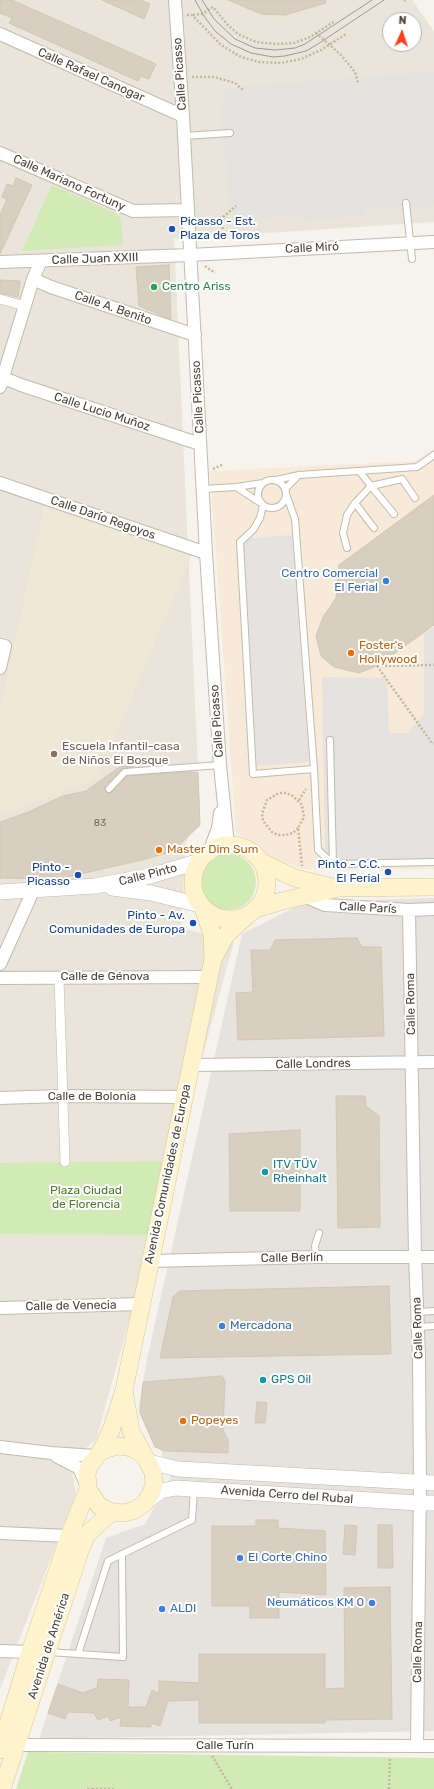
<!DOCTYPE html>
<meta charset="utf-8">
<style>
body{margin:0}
#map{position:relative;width:434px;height:1789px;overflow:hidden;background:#f6f3ec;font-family:Rubik,sans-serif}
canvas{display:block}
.north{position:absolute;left:382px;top:12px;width:40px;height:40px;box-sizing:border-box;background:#fff;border:1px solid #b7b4b0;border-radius:50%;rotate:3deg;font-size:11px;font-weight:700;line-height:16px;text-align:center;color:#4b4439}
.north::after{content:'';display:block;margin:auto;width:14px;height:18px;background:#fc3f1d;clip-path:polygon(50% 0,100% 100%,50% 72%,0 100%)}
</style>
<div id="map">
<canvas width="434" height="1789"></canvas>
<div class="north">N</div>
</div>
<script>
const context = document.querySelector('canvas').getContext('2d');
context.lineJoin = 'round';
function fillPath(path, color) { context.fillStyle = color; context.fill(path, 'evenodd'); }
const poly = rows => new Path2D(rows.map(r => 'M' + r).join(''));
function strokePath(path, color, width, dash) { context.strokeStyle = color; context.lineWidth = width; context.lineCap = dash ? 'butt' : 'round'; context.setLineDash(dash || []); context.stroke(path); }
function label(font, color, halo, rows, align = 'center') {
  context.font = font + ' Rubik,sans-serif'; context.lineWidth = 4; context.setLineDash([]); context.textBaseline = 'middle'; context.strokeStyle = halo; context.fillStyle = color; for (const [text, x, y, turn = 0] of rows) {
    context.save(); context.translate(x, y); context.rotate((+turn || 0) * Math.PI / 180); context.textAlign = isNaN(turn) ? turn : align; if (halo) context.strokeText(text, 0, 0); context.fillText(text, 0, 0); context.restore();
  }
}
fillPath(poly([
 [0,0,412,0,434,31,434,222,174,239,200,813,186,843,181,928,234,942,96,1440,70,1460,76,1494,0,1689],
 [390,20,414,20,414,44,390,44]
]), '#eae5da');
fillPath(poly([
 [434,449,434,869,315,870,300,868,268,856,258,846,236,833,210,471,416,461]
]), '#f7ead8');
fillPath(poly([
 [434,898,434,1731,39,1739,106,1538,145,1524,171,1478,158,1443,138,1410,147,1359,242,934,305,902]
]), '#e6e2dd');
fillPath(poly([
 [45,504,192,555,97,779,0,815,0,708]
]), '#efe8d6');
fillPath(poly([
 [52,185,117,214,121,220,123,243,121,245,22,251],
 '200 882a28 28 0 1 1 56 0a28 28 0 1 1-56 0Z',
 [171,1161,156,1235,0,1234,0,1163],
 [28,1752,434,1758,434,1789,16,1789]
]), '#d2eab5');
fillPath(poly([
 [431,72,434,74,434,206,365,210,366,216,301,221,301,216,253,220,237,217,229,207,221,107,224,94,232,87],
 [292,535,309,762,257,766,241,539],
 [434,627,434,861,335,862,325,853,322,677,387,678,389,733,408,733,424,714,424,634]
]), '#e5e3e0');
const building = poly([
 [0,0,12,0,156,64,149,79,141,76,138,81,9,23,12,18,0,13,0,0],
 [102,0,141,0,150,4,144,19,102,0],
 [228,0,325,0,326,3,285,15,261,14,228,0],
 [16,178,32,185,0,254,0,215,7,199,2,197,7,184,13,186,16,178],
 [169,265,171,319,139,306,136,267,169,265],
 [0,280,20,281,18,297,0,293,0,280],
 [434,495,434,625,377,666,359,673,334,667,321,656,316,636,323,617,336,598,339,565,434,495],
 [121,766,134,767,122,769,105,786,105,791,108,793,112,792,127,776,188,772,198,773,200,825,173,851,142,860,58,879,0,878,0,822,26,813,63,796,86,791,121,766],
 [357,938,362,947,381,947,384,1036,238,1040,236,993,253,992,251,950,270,950,275,940,357,938],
 [336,1096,365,1096,366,1106,379,1116,380,1227,338,1228,336,1096],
 [300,1130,300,1211,230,1211,229,1134,300,1130],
 [389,1286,391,1354,160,1358,173,1297,179,1291,389,1286],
 [222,1376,225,1381,223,1430,228,1440,228,1453,165,1451,155,1447,140,1413,143,1382,222,1376],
 [257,1402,267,1403,265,1423,255,1423,257,1402],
 [256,1520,278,1520,278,1528,325,1531,326,1595,279,1592,279,1618,250,1618,250,1606,212,1606,212,1526,256,1526,256,1520],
 [345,1525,357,1526,355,1555,343,1554,345,1525],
 [378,1525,392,1525,393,1568,378,1568,378,1525],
 [390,1587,392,1719,325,1720,325,1723,199,1723,199,1700,168,1701,160,1726,151,1723,151,1727,120,1726,121,1717,110,1721,108,1716,98,1720,94,1713,68,1712,65,1719,48,1713,58,1684,83,1693,97,1688,98,1679,129,1680,128,1707,146,1707,152,1690,159,1694,159,1681,199,1683,199,1654,325,1654,325,1689,345,1688,344,1588,390,1587]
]);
fillPath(building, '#d8cfc1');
strokePath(building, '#d3c7b4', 1);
const service = poly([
 [184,136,230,133],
 [406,203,412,259],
 '258 494a14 14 0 1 1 28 0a14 14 0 1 1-28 0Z',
 [276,480,299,475,417,467,434,455],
 [236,487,259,502],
 [203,489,236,487,263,483],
 [285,489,299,475],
 [355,503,374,528],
 [263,505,260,518,253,530,240,542,253,774,314,769,295,519,286,494],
 [394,514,371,486,402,479,415,498],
 [347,548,343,533,347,515,355,503,371,486,360,472],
 [330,740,333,864],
 [314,769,318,850,333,864,434,862],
 [109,789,125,772,220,765],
 [316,1257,315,1246,319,1233],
 [417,1312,434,1311],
 [418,1327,434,1326],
 [49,1652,123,1657,122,1554],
 [78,1654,108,1561,192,1520,194,1489]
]);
const pedestrian = poly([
 [0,299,25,306],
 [59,978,65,1162]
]);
const minor = poly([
 [175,0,183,116,206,553,220,765,228,845],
 [0,34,183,116],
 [0,153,133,211,187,210],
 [0,262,190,255,434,242],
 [33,279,51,287,195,335],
 [4,378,21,385,200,444],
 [0,387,33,279,41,261],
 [0,483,206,553],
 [0,645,5,646,0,668],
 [209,852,218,828,220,813],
 [304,896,325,905,409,910,434,909],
 [409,910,415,1257,419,1356,420,1483,417,1746],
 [0,964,33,891],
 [0,978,210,977],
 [191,1065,434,1062],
 [0,1098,62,1096,185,1097],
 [150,1261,316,1257,434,1257],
 [0,1308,141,1304],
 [0,1447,51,1453,96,1456],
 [56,1456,79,1468,86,1484],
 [0,1533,69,1536],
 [0,1651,30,1652],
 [17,1745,434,1746]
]);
const tertiary = poly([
 [112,888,151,893,200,905],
 [0,892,95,886,150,876,200,861],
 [149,1462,178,1469,434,1483],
 [145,1502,161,1491,176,1488,419,1503,434,1503]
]);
const secondary = poly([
 '193 882a37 37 0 1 1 74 0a37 37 0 1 1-74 0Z',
 [261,862,295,878,332,887],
 [255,909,282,901,339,888,434,887],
 [213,959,226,935,247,916],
 [124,1390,131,1431,153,1472,154,1485,151,1493,145,1503,135,1510,124,1513,112,1512,99,1506,88,1489,87,1474,89,1466,101,1451,112,1428,124,1390,213,959,212,934,203,908],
 [101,1451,117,1446,128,1447,136,1450,145,1457],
 [0,1750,30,1652,69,1536,88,1489],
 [2,1789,80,1551,87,1534,112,1512]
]);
strokePath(service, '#c2bbae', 8);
strokePath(pedestrian, '#c2bbae', 10);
strokePath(minor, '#c2bbae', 14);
strokePath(tertiary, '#c2bbae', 16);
strokePath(secondary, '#d6c79b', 18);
strokePath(poly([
 [404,1,405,0],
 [187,15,192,15,221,45,241,57,259,62,281,63,301,59,321,50,346,34],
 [193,15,202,14,213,7,227,24,238,34,256,42,276,44,294,43,310,37,335,21],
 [316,33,341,55,355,72,358,83],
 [192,77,214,77,235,83,244,91],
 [222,241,223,217,236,206],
 [205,266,215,273],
 [213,469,224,464],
 [377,666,432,743,434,743],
 [377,666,434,665],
 [299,800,306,789],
 [298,828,293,833,286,835,278,835,272,832,263,821,262,814,267,800,279,793,286,793,293,796,302,805,304,817,298,828,302,866],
 [212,1756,232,1789],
 [87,1789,92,1789],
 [92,1789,115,1789],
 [389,1789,390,1758]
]), '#c4b79f', 2.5, [2, 2]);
strokePath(service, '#fff', 6);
strokePath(pedestrian, '#fff', 9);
strokePath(minor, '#fff', 12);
strokePath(tertiary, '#fff', 15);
strokePath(secondary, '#fff3cd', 17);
strokePath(poly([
 [195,0,204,16,215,31,231,44,251,53,273,57,285,56,306,51,318,44,384,0],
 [202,0,214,19,235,39,255,48,275,50,295,48,305,44,372,0]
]), '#9a9a9a', 1);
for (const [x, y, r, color] of [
 [172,229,4,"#1a4fb4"],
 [154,287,4,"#2e9e5b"],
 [386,581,4,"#3f7fe0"],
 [351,653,4,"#e8710a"],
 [54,754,4,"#8d6e63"],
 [159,850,4,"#e8710a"],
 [388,872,4,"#1a4fb4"],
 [78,875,4,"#1a4fb4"],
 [193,923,4,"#1a4fb4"],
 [265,1172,4,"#0f9aa8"],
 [222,1326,4,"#3f7fe0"],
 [263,1380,4,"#0f9aa8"],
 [183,1421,4,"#e8710a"],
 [240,1558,4,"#3f7fe0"],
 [372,1603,4,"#3f7fe0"],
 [162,1609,4,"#3f7fe0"]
]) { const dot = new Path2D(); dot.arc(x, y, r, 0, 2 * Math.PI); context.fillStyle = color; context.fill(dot); strokePath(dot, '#fff', 1.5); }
label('10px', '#6e675b', null, [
 ["83",100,823]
]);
label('12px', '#4b4439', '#fff', [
 ["Calle Picasso",180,74,-94],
 ["Calle Rafael Canogar",91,75,24],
 ["Calle Mariano Fortuny",69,183,24],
 ["Calle Miró",312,248,-3],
 ["Calle Juan XXIII",95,259,-2],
 ["Calle A. Benito",113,308,19],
 ["Calle Picasso",198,397,-93],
 ["Calle Lucio Muñoz",102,412,18],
 ["Calle Darío Regoyos",103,518,19],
 ["Calle Picasso",217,721,-94],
 ["Calle Pinto",148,875,-14],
 ["Calle París",368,908,3],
 ["Calle de Génova",105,977],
 ["Calle Roma",411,1004,-91],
 ["Calle Londres",313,1064,-1],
 ["Calle de Bolonia",92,1097],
 ["Avenida Comunidades de Europa",168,1174,-78],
 ["Calle Berlín",292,1258,-1],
 ["Calle de Venecia",71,1306,-1],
 ["Calle Roma",418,1328,-92],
 ["Avenida Cerro del Rubal",287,1495,4],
 ["Avenida de América",49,1646,-72],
 ["Calle Roma",418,1652,-89],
 ["Calle Turín",225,1746]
]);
label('12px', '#164399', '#fff', [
 ["Picasso - Est.",180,222,"left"],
 ["Plaza de Toros",180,236,"left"],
 ["Pinto - C.C.",380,865],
 ["El Ferial",380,879],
 ["Pinto -",70,868],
 ["Picasso",70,882],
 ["Pinto - Av.",185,916],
 ["Comunidades de Europa",185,930]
], 'right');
label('12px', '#27864d', '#fff', [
 ["Centro Ariss",162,287]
], 'left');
label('12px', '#366cbe', '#fff', [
 ["Centro Comercial",378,574,"right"],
 ["El Ferial",378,588,"right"],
 ["Mercadona",230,1326],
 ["El Corte Chino",248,1558],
 ["Neumáticos KM 0",364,1603,"right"],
 ["ALDI",170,1609]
], 'left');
label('12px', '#c56008', '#fff', [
 ["Foster's",359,646],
 ["Hollywood",359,660],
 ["Master Dim Sum",167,850],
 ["Popeyes",191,1421]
], 'left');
label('12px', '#785e54', '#fff', [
 ["Escuela Infantil-casa",62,747],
 ["de Niños El Bosque",62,761]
], 'left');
label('12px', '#0d838f', '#fff', [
 ["ITV TÜV",273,1165],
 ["Rheinhalt",273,1179],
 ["GPS Oil",271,1380]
], 'left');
label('12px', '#4a7f2a', '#fff', [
 ["Plaza Ciudad",86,1191],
 ["de Florencia",86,1205]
]);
</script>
